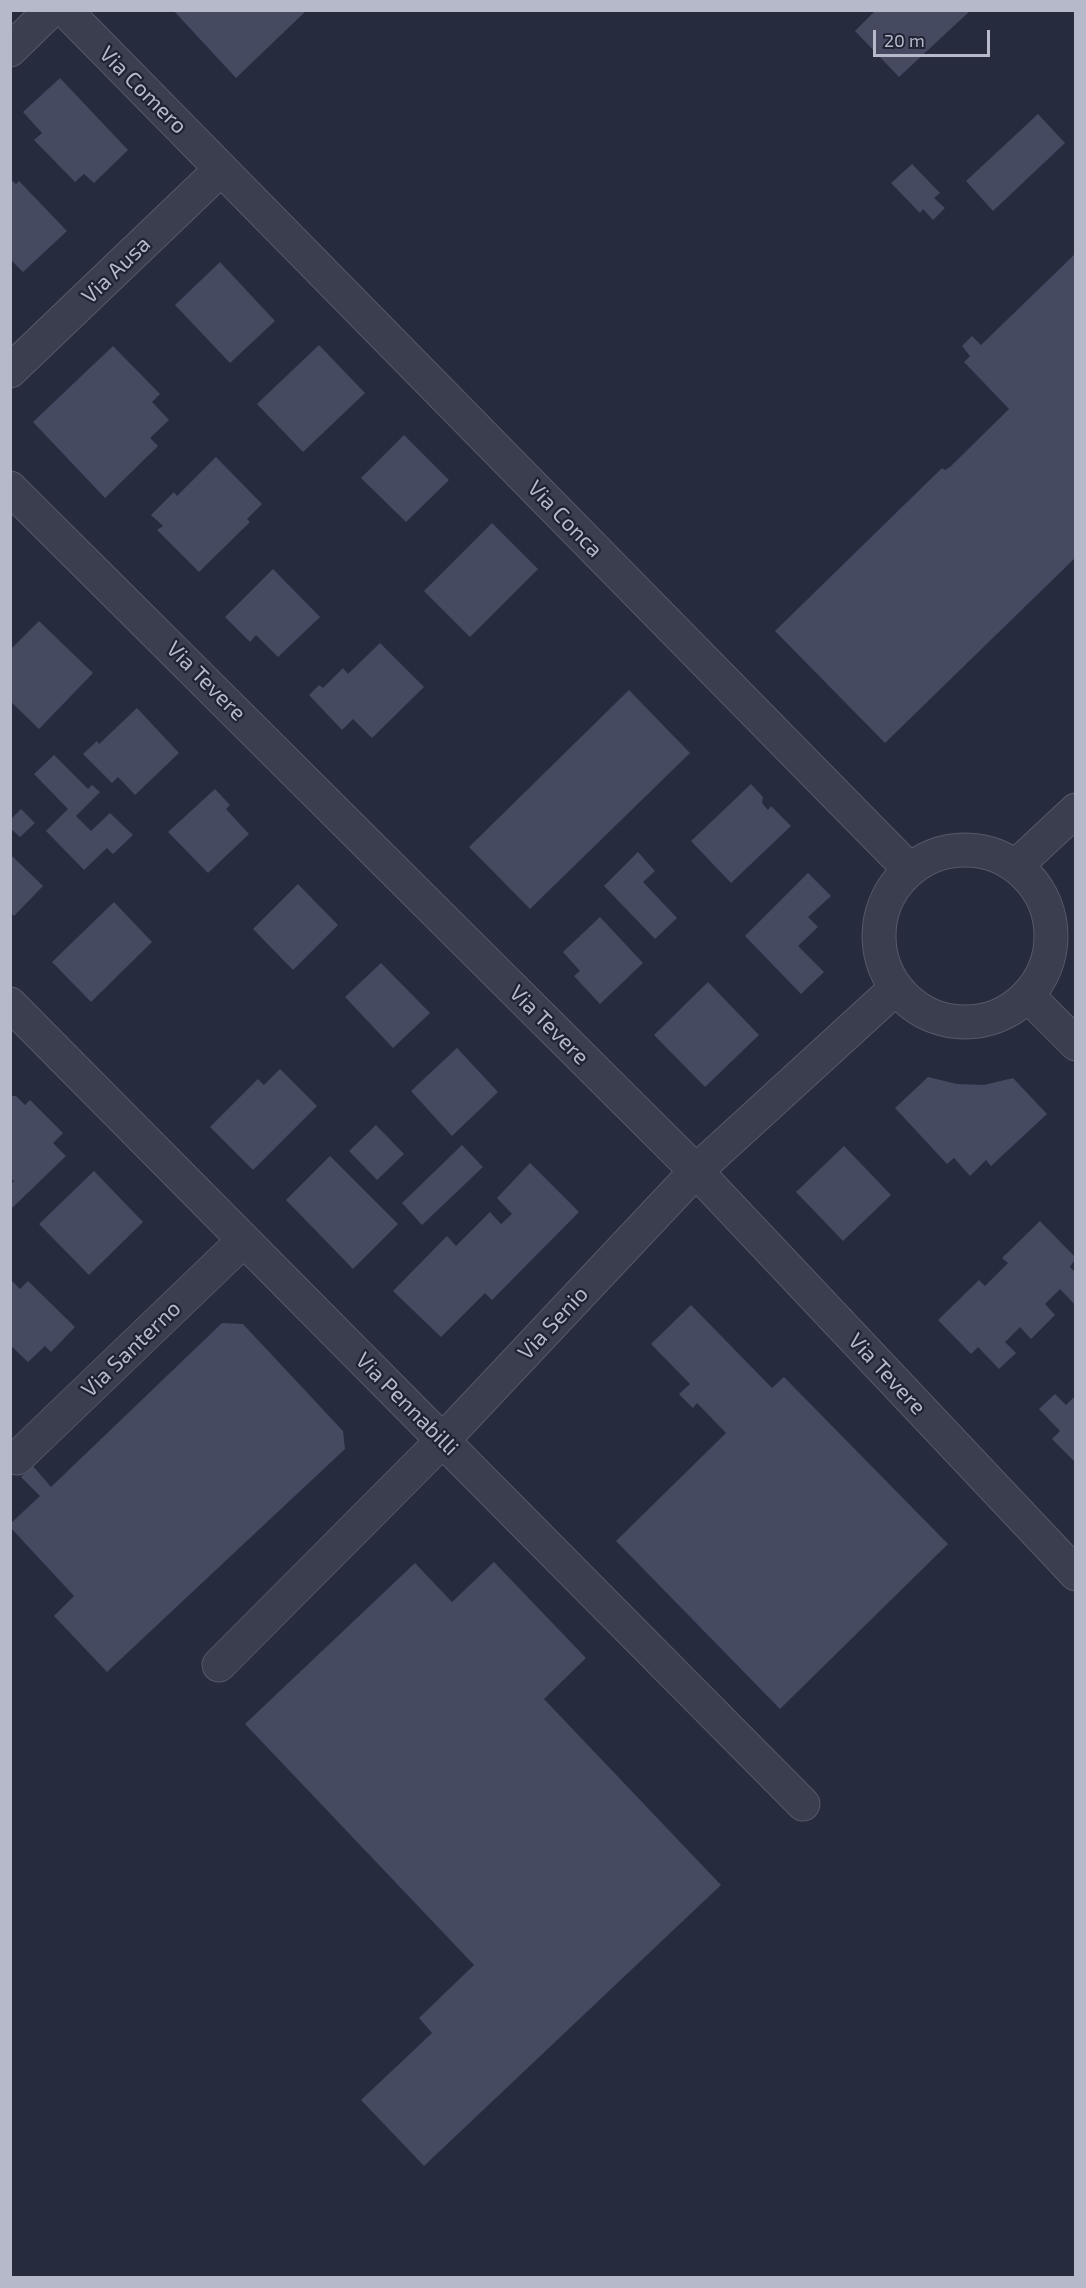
<!DOCTYPE html>
<style>
body{margin:0}
#map{position:relative;width:1086px;height:2288px;overflow:hidden;background:#262b3e;font-family:"Exo 2",sans-serif}
canvas{display:block}
.frame{position:absolute;inset:0;border:12px solid #b6b9c9;pointer-events:none}
.scale{position:absolute;left:873px;top:30px;width:117px;height:27px;box-sizing:border-box;border:3px solid #b6b9c9;border-top:0;padding-left:8px;font-size:18px;line-height:21px;white-space:nowrap;color:#b6b9c9;-webkit-text-stroke:4px #1f2333;paint-order:stroke}
</style>
<div id="map">
<canvas width="1086" height="2288"></canvas>
<div class="frame"></div>
<div class="scale">20 m</div>
</div>
<script>
const context = document.querySelector('canvas').getContext('2d');
context.lineJoin = 'round';
function fillPath(path, color) { context.fillStyle = color; context.fill(path, 'evenodd'); }
const poly = rows => new Path2D(rows.map(r => 'M' + r).join(''));
function strokePath(path, color, width, dash) { context.strokeStyle = color; context.lineWidth = width; context.lineCap = dash ? 'butt' : 'round'; context.setLineDash(dash || []); context.stroke(path); }
function label(font, color, halo, rows, align = 'center') {
  context.font = font + ' "Exo 2",sans-serif'; context.lineWidth = 4.5; context.setLineDash([]); context.textBaseline = 'middle'; context.strokeStyle = halo; context.fillStyle = color; for (const [text, x, y, turn = 0] of rows) {
    context.save(); context.translate(x, y); context.rotate((+turn || 0) * Math.PI / 180); context.textAlign = isNaN(turn) ? turn : align; if (halo) context.strokeText(text, 0, 0); context.fillText(text, 0, 0); context.restore();
  }
}
fillPath(poly([
 [173,10,307,10,236,78],
 [876,10,971,10,899,77,855,31],
 [60,78,128,150,94,183,84,174,75,182,34,140,42,133,23,112],
 [1038,114,1065,143,993,211,966,181],
 [912,164,940,193,934,198,945,208,933,220,923,209,920,213,891,183],
 [10,179,16,184,19,181,67,231,23,272,10,259],
 [1076,253,1076,557,885,743,775,631,942,468,945,470,950,467,1009,409,964,362,970,356,962,346,972,336,981,345],
 [220,262,275,321,230,363,175,305],
 [319,345,365,393,303,452,257,404],
 [113,346,160,394,152,402,169,420,150,438,158,446,105,498,33,422],
 [404,435,449,480,406,522,361,478],
 [216,457,262,504,247,519,250,522,199,572,157,530,163,526,151,515,174,492,177,496],
 [492,523,538,569,470,637,424,591],
 [273,569,320,617,278,657,256,635,250,642,225,617],
 [39,621,93,673,39,729,10,701,10,650],
 [380,643,424,687,372,738,353,719,342,730,309,695,319,685,323,688,343,668,348,674],
 [629,690,690,753,530,909,469,847],
 [137,708,179,753,135,795,118,777,112,783,83,754,97,741,99,744],
 [54,755,88,789,92,785,100,792,76,816,91,831,110,813,133,835,113,854,107,848,84,870,46,831,68,809,34,774],
 [751,784,763,797,762,803,768,810,771,806,791,826,731,883,691,841],
 [215,789,230,805,226,809,249,834,208,873,168,832],
 [21,809,35,823,20,837,10,828,10,820],
 [638,852,655,871,643,882,677,918,655,939,604,886],
 [10,854,43,886,14,916,10,912],
 [808,873,831,896,808,917,818,927,798,946,824,972,801,994,745,936],
 [298,884,338,925,293,970,253,929],
 [114,902,152,942,91,1002,52,962],
 [600,917,643,963,600,1004,574,976,580,971,563,952],
 [381,963,430,1013,393,1048,345,997],
 [708,982,759,1035,705,1087,654,1035],
 [457,1048,498,1092,452,1136,411,1091],
 [280,1069,317,1106,253,1170,210,1127,258,1079,264,1085],
 [928,1077,957,1084,984,1085,1013,1078,1047,1114,991,1166,986,1160,970,1176,954,1158,947,1164,895,1108],
 [10,1096,16,1096,25,1105,30,1100,63,1133,53,1143,66,1156,10,1210,10,1185,14,1181,10,1178],
 [376,1125,404,1154,377,1180,349,1151],
 [462,1145,483,1167,422,1225,402,1203],
 [844,1146,891,1195,843,1241,796,1192],
 [330,1156,398,1224,353,1269,286,1200],
 [530,1163,579,1212,492,1300,485,1293,441,1337,393,1291,447,1236,456,1246,490,1212,501,1224,512,1214,497,1198],
 [94,1171,143,1222,89,1275,39,1224],
 [1040,1221,1076,1258,1070,1267,1076,1273,1076,1306,1060,1289,1045,1304,1055,1315,1031,1339,1020,1327,1005,1342,1016,1353,999,1369,978,1347,971,1354,938,1320,979,1280,985,1286,1008,1263,1002,1258],
 [10,1279,20,1289,28,1281,75,1327,51,1352,45,1346,28,1362,10,1345],
 [691,1305,772,1388,784,1377,948,1544,780,1709,616,1541,726,1433,697,1403,693,1408,679,1394,690,1384,651,1344],
 [222,1323,243,1324,343,1431,345,1449,107,1672,54,1616,74,1596,10,1527,10,1524,40,1496,21,1477,33,1466,51,1487],
 [1055,1394,1066,1405,1076,1395,1076,1463,1052,1439,1060,1431,1039,1409],
 [494,1562,586,1658,544,1699,721,1885,424,2166,361,2100,432,2033,419,2018,474,1965,245,1724,415,1563,452,1602]
]), '#454a60');
const minor = poly([
 [65,10,909,869],
 [10,50,51,10],
 [10,371,221,169],
 [10,488,696,1171,1076,1574],
 '879 936a86 86 0 1 1 172 0a86 86 0 1 1-172 0Z',
 [1016,866,1076,810],
 [1028,996,1076,1044],
 [10,1004,803,1804],
 [17,1458,244,1240],
 [219,1665,443,1440,696,1171,895,989]
]);
strokePath(minor, '#555969', 35);
strokePath(minor, '#3a3e4e', 33);
label('22px', '#b6b9c9', '#1f2333', [
 ["Via Comero",143,90,45],
 ["Via Ausa",116,270,-44],
 ["Via Conca",565,519,46],
 ["Via Tevere",206,681,45],
 ["Via Tevere",549,1025,45],
 ["Via Senio",553,1323,-47],
 ["Via Santerno",131,1349,-44],
 ["Via Tevere",887,1374,47],
 ["Via Pennabilli",407,1404,45]
]);
</script>
